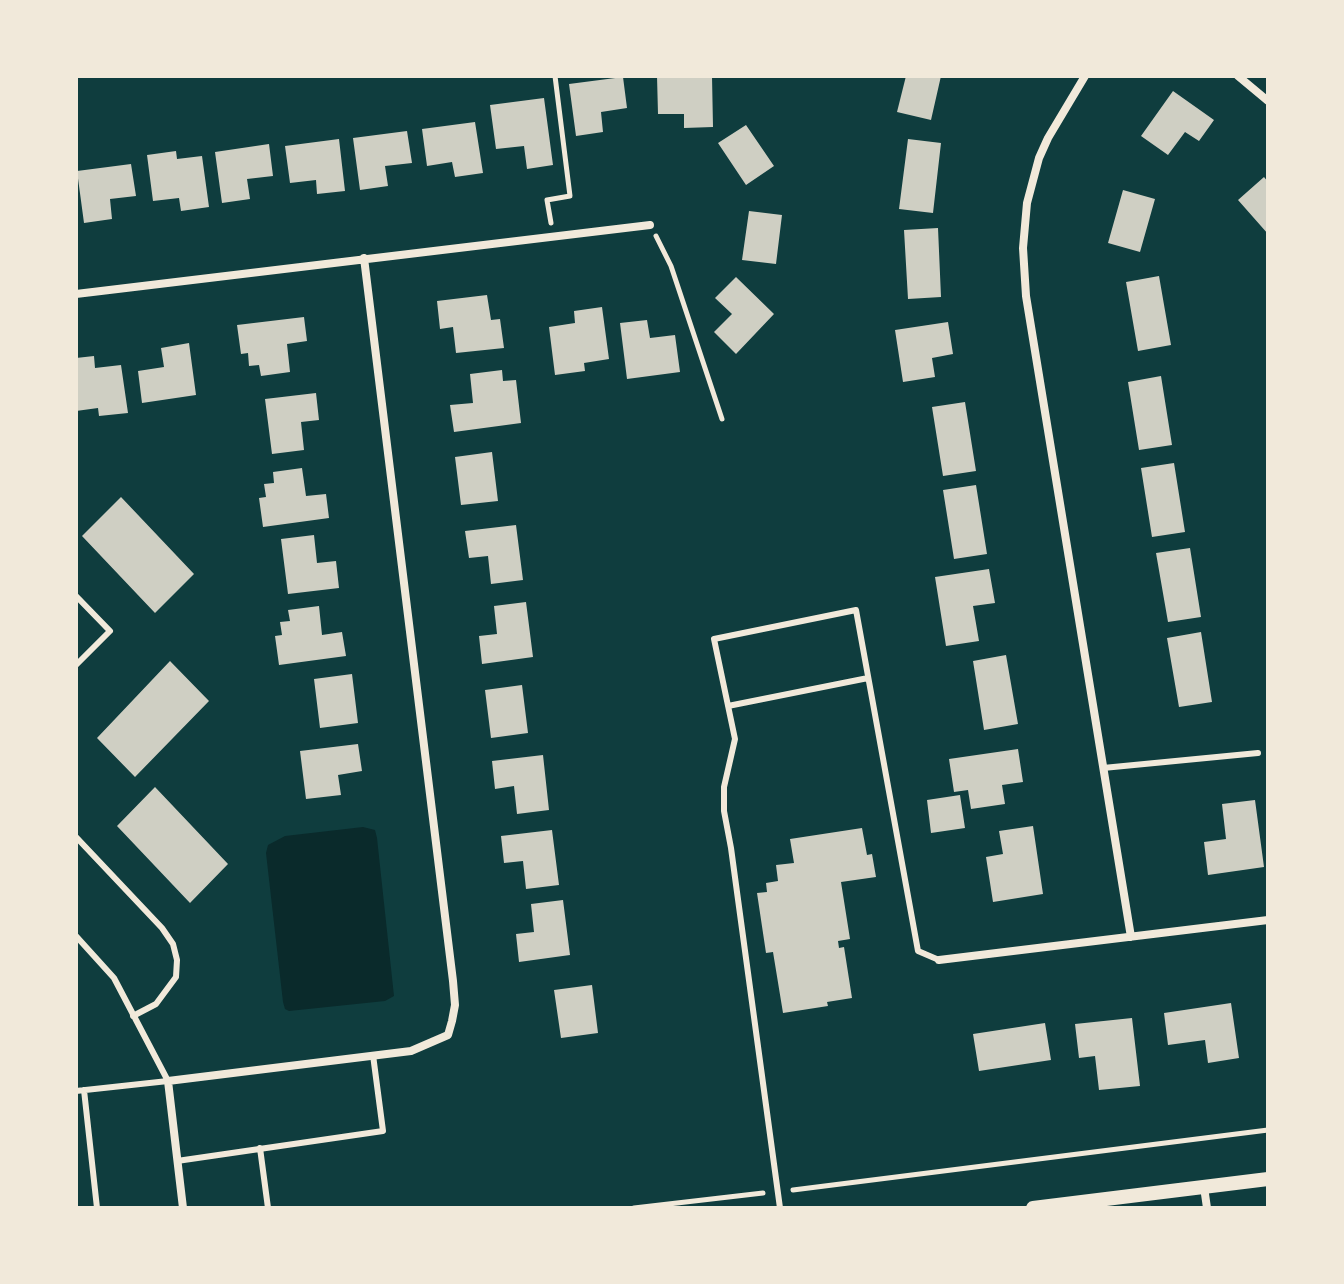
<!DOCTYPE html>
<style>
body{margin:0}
#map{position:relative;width:1344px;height:1284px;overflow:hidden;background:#0f3d3e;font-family:"Exo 2",sans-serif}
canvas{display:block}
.frame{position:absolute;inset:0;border:78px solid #f1e9da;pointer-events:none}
</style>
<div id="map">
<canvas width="1344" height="1284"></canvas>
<div class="frame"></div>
</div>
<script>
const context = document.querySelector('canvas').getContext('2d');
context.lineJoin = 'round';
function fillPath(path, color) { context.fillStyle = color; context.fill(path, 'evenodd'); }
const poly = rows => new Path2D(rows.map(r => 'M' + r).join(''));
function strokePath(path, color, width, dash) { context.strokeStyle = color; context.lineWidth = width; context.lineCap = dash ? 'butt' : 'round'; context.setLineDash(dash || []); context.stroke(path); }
fillPath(poly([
 [363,827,375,830,377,838,394,996,385,1001,289,1011,285,1009,283,1002,266,853,268,845,285,836]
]), '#0a2a2b');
fillPath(poly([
 [657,76,712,76,713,127,684,128,684,114,658,114],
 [906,76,941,76,931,120,897,112],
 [623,77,627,108,601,112,603,132,576,136,569,84],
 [1173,91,1214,120,1199,141,1185,132,1168,155,1141,136],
 [544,98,553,165,527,169,524,146,496,149,490,105],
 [475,122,483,173,455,177,452,162,427,166,422,129],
 [746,125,774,166,746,185,718,143],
 [407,131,412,163,385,166,388,186,360,190,353,138],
 [339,139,345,191,317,194,316,180,290,183,285,146],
 [908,139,941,143,933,213,899,209],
 [269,144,273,176,247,179,250,199,222,203,215,152],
 [176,151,177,159,202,156,209,207,181,211,179,198,153,201,147,155],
 [131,164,136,196,110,199,112,219,84,223,77,171],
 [1264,177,1268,182,1268,234,1238,200],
 [1123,190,1155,199,1140,252,1108,243],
 [749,211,782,215,776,264,742,260],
 [938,228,941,297,908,299,904,230],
 [1159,276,1171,345,1138,351,1126,282],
 [736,277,774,314,736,354,714,332,732,314,715,298],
 [487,295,491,320,500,319,504,348,456,353,453,327,440,329,437,301],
 [602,307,609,359,584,363,585,371,555,375,549,327,575,323,574,311],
 [304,317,307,341,287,344,290,372,261,376,259,365,249,366,248,353,241,354,237,325],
 [647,320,650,338,675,335,680,372,627,379,620,323],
 [948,322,953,354,932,358,935,377,903,382,895,330],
 [189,343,196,395,142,403,138,371,164,367,161,348],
 [94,356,95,368,121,365,128,413,99,416,98,408,76,411,76,358],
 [502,370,503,381,516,380,521,423,454,432,450,405,473,403,470,374],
 [1161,376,1172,445,1139,450,1128,382],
 [316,393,319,420,301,422,304,450,272,454,265,399],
 [965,402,976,471,943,476,932,407],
 [492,452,498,501,461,505,455,457],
 [1174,463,1185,532,1152,537,1141,468],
 [302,468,306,496,326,494,329,518,263,527,259,498,266,497,264,484,274,483,273,472],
 [976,485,987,554,954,559,943,490],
 [121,497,194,574,155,613,82,536],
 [516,525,523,580,491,584,488,556,469,558,465,531],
 [314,535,317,563,336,561,339,588,288,594,281,539],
 [1190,548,1201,617,1168,622,1156,553],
 [989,569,995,603,973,606,979,641,946,646,935,577],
 [526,602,533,657,482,664,479,636,497,634,494,606],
 [319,606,322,635,342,632,346,656,279,665,275,636,282,635,280,622,290,621,288,610],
 [1201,632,1212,702,1179,707,1167,638],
 [1006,655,1018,724,984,730,973,661],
 [170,661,209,701,135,777,97,738],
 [352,674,358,723,320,728,314,679],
 [522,685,528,733,491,738,485,690],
 [358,744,362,771,338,775,341,795,306,799,300,751],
 [1018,749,1023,782,1002,785,1005,804,971,809,968,790,954,792,949,759],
 [543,755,549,810,517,814,514,786,495,789,492,761],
 [155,787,228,864,190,903,117,826],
 [960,795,965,828,931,833,927,800],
 [1255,800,1264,867,1208,875,1204,842,1226,839,1222,804],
 [1033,826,1043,894,993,902,986,857,1003,854,999,831],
 [862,828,867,855,872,854,876,877,841,882,850,939,838,941,839,948,844,947,852,998,827,1002,828,1006,783,1013,773,952,766,953,757,893,767,892,766,883,778,881,776,865,794,863,790,839],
 [552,830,559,885,526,889,523,861,504,863,501,836],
 [563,900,570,955,519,962,516,934,534,932,531,904],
 [592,985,598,1033,561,1038,554,990],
 [1231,1003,1239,1058,1208,1063,1205,1040,1168,1045,1164,1013],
 [1132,1018,1140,1086,1099,1090,1095,1056,1079,1058,1075,1024],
 [1045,1023,1051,1060,979,1071,973,1034]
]), '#cfcfc3');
strokePath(poly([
 [551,223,547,200,570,196,555,76],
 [656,236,671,266,722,419],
 [793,1190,1268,1130],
 [634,1208,763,1193]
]), '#f1e9da', 5);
strokePath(poly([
 [76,596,110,631,76,665],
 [728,706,868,678],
 [1103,768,1258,753],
 [76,837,162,928,173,944,177,960,176,977,156,1004,133,1016],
 [76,936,114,978,168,1081,76,1091],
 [84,1090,97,1208],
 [260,1148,268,1208],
 [177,1161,383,1131,373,1055],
 [780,1208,731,848,724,811,724,787,735,739,714,639,856,610,918,951,939,960]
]), '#f1e9da', 6);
strokePath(poly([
 [1085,76,1048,138,1039,158,1027,203,1023,248,1026,296,1131,937],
 [1238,76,1268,101],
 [76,294,650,225],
 [939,960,1268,920],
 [1204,1187,1207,1208],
 [183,1208,168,1081,411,1051,448,1035,452,1021,455,1005,453,981,364,258]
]), '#f1e9da', 8);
strokePath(poly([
 [1033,1208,1268,1179]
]), '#f1e9da', 14);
</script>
